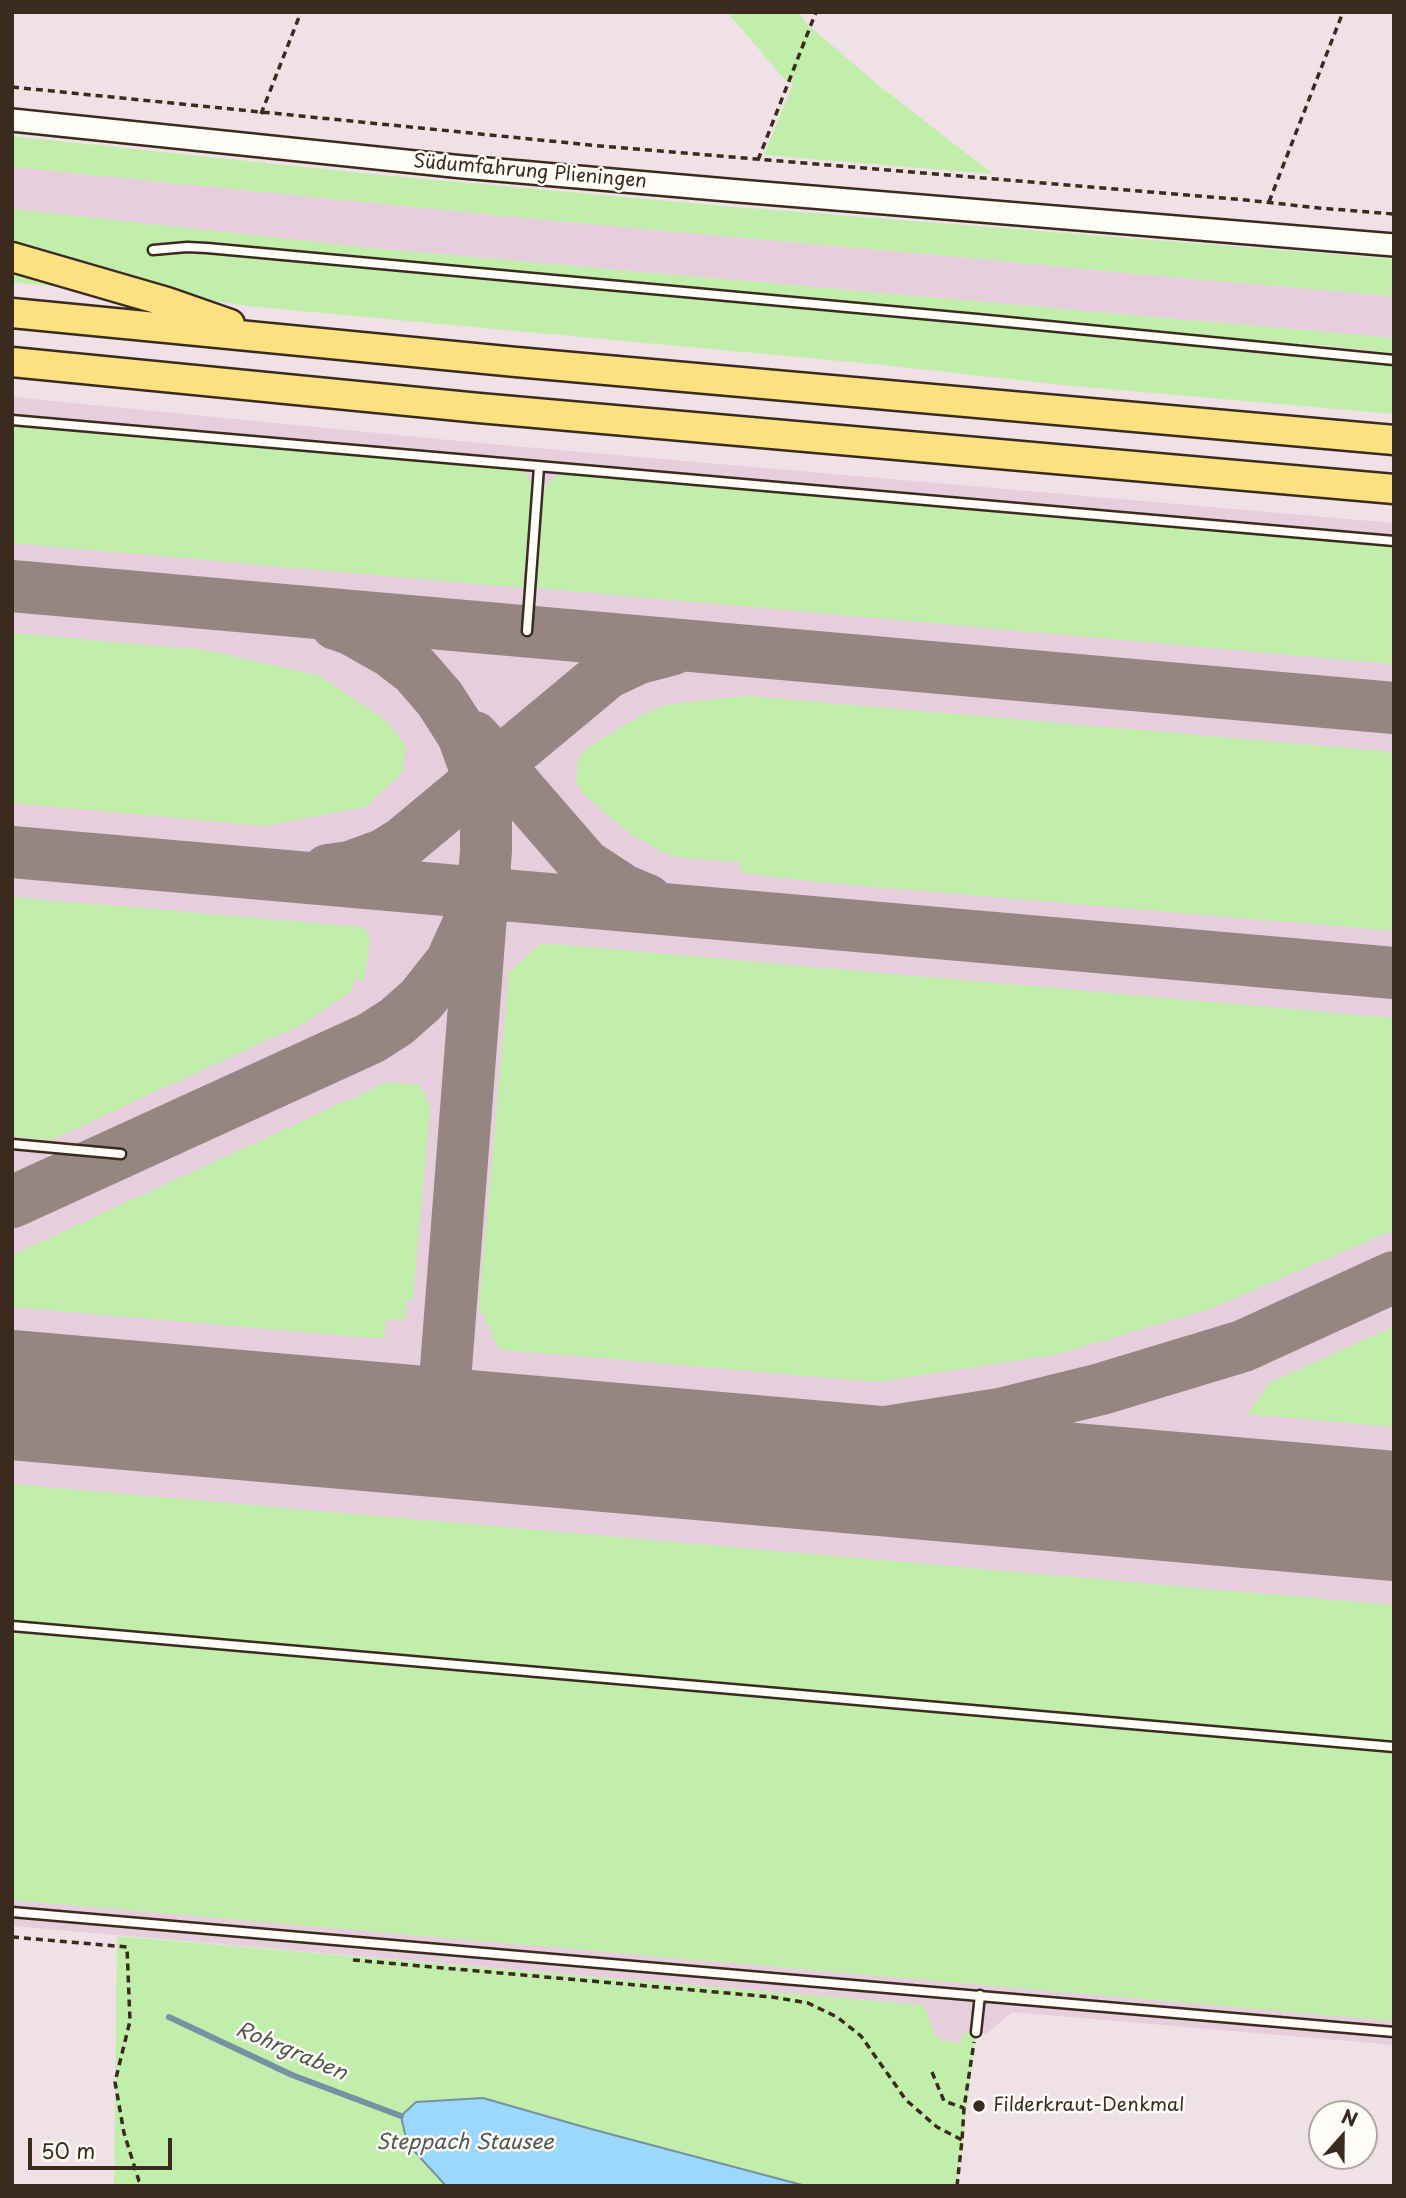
<!DOCTYPE html>
<meta charset="utf-8">
<style>
body{margin:0}
#map{position:relative;width:1406px;height:2198px;overflow:hidden;background:#f0e1e7;font-family:"Playpen Sans",sans-serif}
canvas{display:block}
.frame{position:absolute;inset:0;border:14px solid #3b2a1e;pointer-events:none}
.north{position:absolute;left:1308px;top:2100px;width:70px;height:70px;box-sizing:border-box;background:#fdfcf7;border:2px solid #afa8a0;border-radius:50%;rotate:21deg;font-size:19px;font-weight:700;line-height:28px;text-align:center;color:#3b2a1e}
.north::after{content:'';display:block;margin:auto;width:24px;height:32px;background:#3b2a1e;clip-path:polygon(50% 0,100% 100%,50% 72%,0 100%)}
.scale{position:absolute;left:28px;top:2138px;width:144px;height:32px;box-sizing:border-box;border:4px solid #3b2a1e;border-top:0;padding-left:9px;font-size:21px;line-height:24px;white-space:nowrap;color:#3b2a1e;-webkit-text-stroke:5px #fdfcf7;paint-order:stroke}
</style>
<div id="map">
<canvas width="1406" height="2198"></canvas>
<div class="frame"></div>
<div class="north">N</div>
<div class="scale">50 m</div>
</div>
<script>
const context = document.querySelector('canvas').getContext('2d');
context.lineJoin = 'round';
function fillPath(path, color) { context.fillStyle = color; context.fill(path, 'evenodd'); }
const poly = rows => new Path2D(rows.map(r => 'M' + r).join(''));
function strokePath(path, color, width, dash) { context.strokeStyle = color; context.lineWidth = width; context.lineCap = dash ? 'butt' : 'round'; context.setLineDash(dash || []); context.stroke(path); }
function label(font, color, halo, rows, align = 'center') {
  context.font = font + ' "Playpen Sans",sans-serif'; context.lineWidth = 5; context.setLineDash([]); context.textBaseline = 'middle'; context.strokeStyle = halo; context.fillStyle = color; for (const [text, x, y, turn = 0] of rows) {
    context.save(); context.translate(x, y); context.rotate((+turn || 0) * Math.PI / 180); context.textAlign = isNaN(turn) ? turn : align; if (halo) context.strokeText(text, 0, 0); context.fillText(text, 0, 0); context.restore();
  }
}
fillPath(poly([
 [12,167,555,221,993,260,1136,274,1394,296,1394,338,382,249,51,215,12,209],
 [12,397,479,443,1394,523,1394,2045,1012,2012,986,2034,976,2032,960,2043,937,2039,923,2005,12,1926]
]), '#e7cedc');
fillPath(poly([
 [727,12,798,12,807,24,877,84,993,174,764,155,793,84,786,81],
 [12,136,381,175,724,206,1394,259,1394,296,1136,274,993,260,555,221,12,167],
 [12,209,382,249,1394,338,1394,353,1299,343,1297,356,1394,365,1394,414,1073,386,884,365,247,306,182,296,12,246],
 [12,270,52,283,51,286,12,282],
 [12,425,521,470,527,474,532,485,523,588,12,543],
 [562,473,1394,547,1394,664,537,588,544,491,550,481],
 [12,633,206,650,320,676,388,722,406,747,402,773,365,807,265,826,12,803],
 [749,696,1394,752,1394,931,818,882,741,873,740,862,684,858,664,853,629,833,581,792,576,780,578,761,583,752,594,743,642,715,669,704],
 [12,897,363,927,370,936,365,980,354,979,352,991,302,1024,51,1140,12,1136],
 [541,943,1394,1018,1394,1230,1209,1309,1059,1354,878,1382,505,1350,498,1348,479,1306,509,972],
 [387,1082,421,1085,430,1109,413,1299,407,1299,405,1321,386,1319,384,1339,12,1307,12,1255],
 [1394,1326,1394,1427,1247,1414,1269,1383],
 [12,1484,1394,1605,1394,1743,12,1622],
 [12,1630,1394,1751,1394,2021,12,1900],
 [117,1936,924,2005,937,2039,960,2043,964,2032,976,2032,957,2186,806,2186,591,2129,483,2098,407,2144,446,2186,114,2186]
]), '#c1eeab');
const water = poly([
 [483,2098,591,2129,806,2186,446,2186,407,2143,401,2116,416,2102,483,2098]
]);
fillPath(water, '#9bd8fc');
strokePath(water, '#7592a3', 2);
strokePath(poly([
 [169,2017,292,2075,401,2116]
]), '#7592a3', 6);
strokePath(poly([
 [12,586,1394,708],
 [336,624,351,629,390,651,415,670,440,699,463,735,479,779,483,798,486,823,486,851,441,1432],
 [474,737,585,865,623,890,647,900],
 [12,852,1394,973],
 [328,870,350,867,383,855,404,842,607,673,639,658,673,649],
 [12,1202,371,1038,396,1022,421,1000,451,962,472,916],
 [750,1460,873,1434,1000,1414,1101,1389,1243,1346,1394,1277]
]), '#968682', 52);
strokePath(poly([
 [12,1395,1394,1516]
]), '#968682', 130);
const service = poly([
 [153,250,187,247,207,248,977,319,1394,360],
 [12,420,1394,541],
 [527,631,539,467],
 [12,1144,121,1154],
 [12,1626,1394,1747],
 [12,1912,1394,2032],
 [976,2032,980,1995]
]);
const secondary = poly([
 [12,120,463,167,739,191,1394,245]
]);
const motorway = poly([
 [12,257,167,302,230,324],
 [12,313,516,362,1394,440],
 [12,362,479,408,1394,489]
]);
strokePath(service, '#3b2a1e', 13);
strokePath(secondary, '#3b2a1e', 26);
strokePath(motorway, '#3b2a1e', 33);
strokePath(poly([
 [12,87,600,146,1246,200,1319,208,1394,214],
 [261,114,301,12],
 [758,160,816,12],
 [1269,202,1343,12],
 [12,1937,127,1947,130,2021,115,2082,124,2133,139,2181,144,2186],
 [353,1960,772,1997,808,2003,837,2017,861,2036,906,2100,937,2127,962,2140],
 [932,2072,944,2101,964,2108],
 [957,2186,962,2140,964,2108,974,2042]
]), '#3b2a1e', 3.5, [7, 5]);
strokePath(service, '#fdfcf7', 8);
strokePath(secondary, '#fdfcf7', 21);
strokePath(motorway, '#fbe180', 28);
for (const [x, y, r, color] of [
 [979,2106,7,"#3b2a1e"]
]) { const dot = new Path2D(); dot.arc(x, y, r, 0, 2 * Math.PI); context.fillStyle = color; context.fill(dot); strokePath(dot, '#fdfcf7', 2.5); }
label('19px', '#3b2a1e', '#fdfcf7', [
 ["Südumfahrung Plieningen",530,172,5]
]);
label('19px', '#3b2a1e', '#fdfcf7', [
 ["Filderkraut-Denkmal",993,2106]
], 'left');
label('italic 21px', '#535656', '#fdfcf7', [
 ["Rohrgraben",291,2052,23],
 ["Steppach Stausee",465,2143]
]);
</script>
